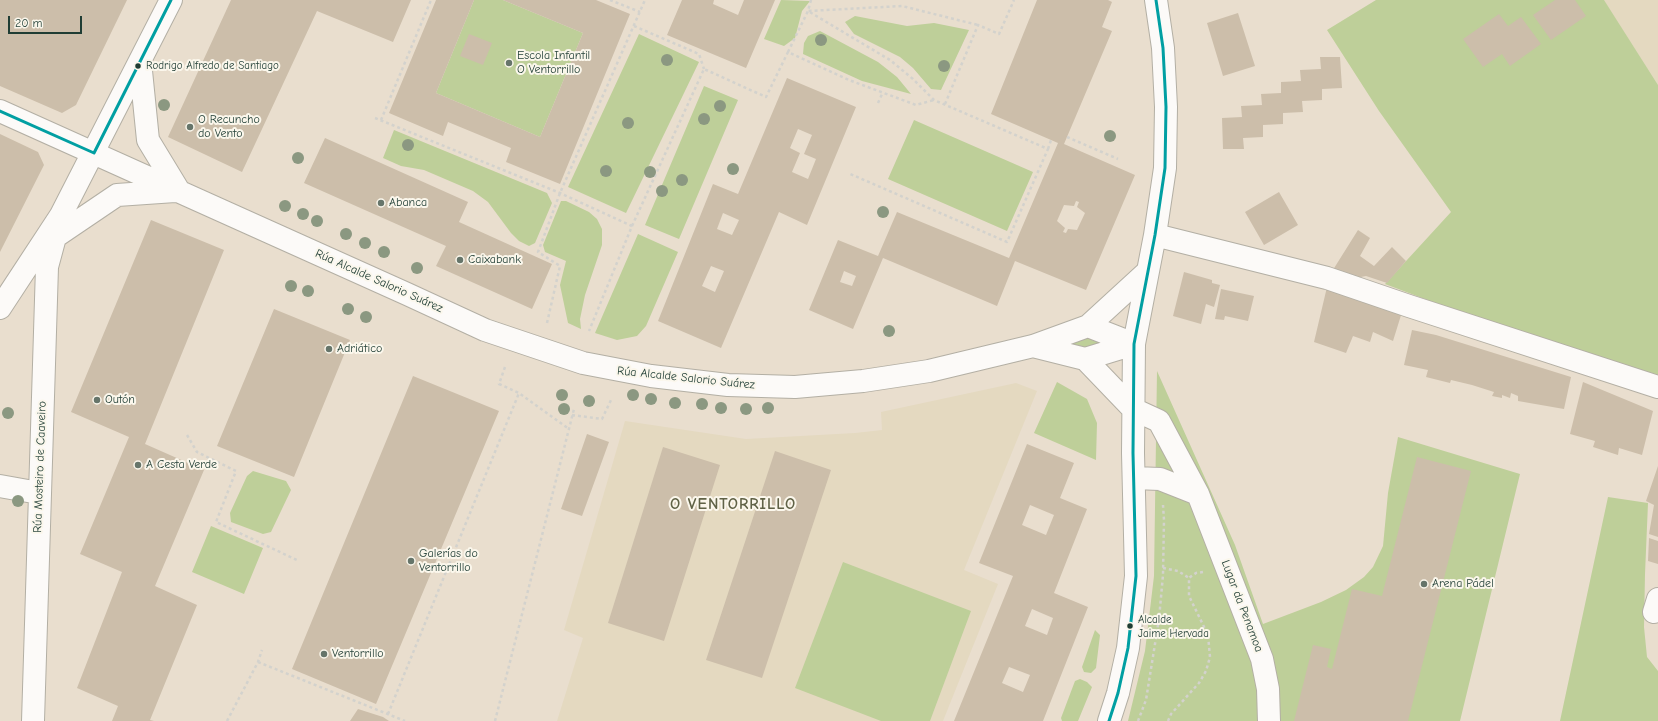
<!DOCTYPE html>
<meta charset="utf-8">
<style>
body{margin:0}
#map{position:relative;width:1658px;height:721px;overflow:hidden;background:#e9dece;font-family:"Comic Neue",sans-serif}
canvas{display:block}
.scale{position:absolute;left:8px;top:16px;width:74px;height:18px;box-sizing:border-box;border:2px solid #1f3d34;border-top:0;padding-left:5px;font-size:12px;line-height:14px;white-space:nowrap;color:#1f3d34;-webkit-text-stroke:3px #fbf7ec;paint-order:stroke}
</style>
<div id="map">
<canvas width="1658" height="721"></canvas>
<div class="scale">20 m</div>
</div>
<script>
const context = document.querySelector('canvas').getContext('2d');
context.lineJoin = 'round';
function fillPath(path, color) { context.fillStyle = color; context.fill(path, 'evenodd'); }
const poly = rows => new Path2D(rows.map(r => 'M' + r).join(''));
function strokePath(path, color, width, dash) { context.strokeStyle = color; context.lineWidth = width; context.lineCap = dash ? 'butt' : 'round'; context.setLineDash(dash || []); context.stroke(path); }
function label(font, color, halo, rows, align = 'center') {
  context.font = font + ' "Comic Neue",sans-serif'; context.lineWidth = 4; context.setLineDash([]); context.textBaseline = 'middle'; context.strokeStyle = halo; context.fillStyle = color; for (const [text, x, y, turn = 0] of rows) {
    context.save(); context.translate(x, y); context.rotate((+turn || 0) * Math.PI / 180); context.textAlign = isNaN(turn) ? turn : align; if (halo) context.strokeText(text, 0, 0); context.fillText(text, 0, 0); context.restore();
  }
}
fillPath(poly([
 [1604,0,1658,0,1658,85,1604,1],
 [1016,383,1037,391,964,570,998,584,943,721,557,721,583,638,564,630,625,421,746,439,855,433,882,430,881,412]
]), '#e4d9c0');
fillPath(poly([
 [474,0,503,0,583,33,540,137,436,93],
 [781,0,810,1,802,11,795,38,784,46,764,39],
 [1376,0,1604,0,1658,85,1658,376,1478,319,1385,284,1451,212,1379,111,1327,30],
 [855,16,907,26,934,23,969,30,941,90,931,89,913,68,900,57,854,34,845,22],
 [820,31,878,62,897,77,911,94,862,81,803,54,804,43,808,36],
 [639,34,699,62,626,213,568,187],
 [704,86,738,100,679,239,645,225],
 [914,120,1033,172,1007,231,888,179],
 [394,130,547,193,552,203,535,243,529,246,519,241,511,233,488,202,473,191,424,170,401,166,383,158],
 [561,201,566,201,589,212,597,219,602,229,602,245,585,295,580,319,581,329,568,323,560,285,566,261,545,252,543,245],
 [638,234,678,252,646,326,637,336,617,340,595,333],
 [1086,335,1102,336,1104,349,1071,349,1069,340],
 [1157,371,1235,545,1263,624,1321,602,1346,590,1364,577,1373,567,1383,546,1388,493,1398,437,1520,474,1460,721,1128,721,1145,651,1154,576],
 [1057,382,1087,399,1097,423,1096,460,1034,433],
 [253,471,286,481,291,490,271,532,263,534,231,522,230,513,247,476],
 [1608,497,1648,503,1645,574,1644,627,1647,657,1658,671,1658,721,1560,721],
 [211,526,263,548,244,594,192,572],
 [843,562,971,611,930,721,881,721,795,688],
 [1095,630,1100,635,1096,668,1091,673,1084,672,1082,667],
 [1080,679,1087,682,1092,687,1078,721,1062,721,1061,718,1075,681]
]), '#becf99');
fillPath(poly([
 [0,0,127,0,76,105,62,113,0,86],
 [231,0,411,0,393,42,317,11,242,172,168,137],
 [436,0,474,0,436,93,540,137,583,33,503,0,596,0,630,14,560,184,506,162,511,148,448,122,443,136,389,113],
 [682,0,714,0,713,4,738,15,744,0,775,0,746,68,667,35],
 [1037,0,1108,0,1112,2,1102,27,1112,31,1064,144,1135,175,1086,290,1015,261,997,306,883,258,853,329,809,310,838,240,878,256,897,212,1009,258,1058,143,991,114],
 [1076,201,1079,202,1077,207,1085,213,1077,230,1068,229,1066,233,1063,232,1065,228,1057,221,1064,205,1074,206],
 [844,271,856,276,852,286,840,282],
 [1555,0,1575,0,1586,16,1551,40,1533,15],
 [1238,13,1255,66,1223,76,1207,23],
 [1499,14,1508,26,1521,17,1541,44,1510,66,1502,54,1483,67,1463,39],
 [469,34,492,43,483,65,460,56],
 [1320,57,1340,57,1342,88,1322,89,1322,100,1302,101,1303,112,1283,113,1283,124,1263,125,1263,137,1243,138,1244,149,1223,149,1222,118,1242,117,1241,106,1262,105,1261,94,1281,93,1281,82,1301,81,1300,70,1321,69],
 [787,78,856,107,807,225,779,212,721,348,658,321,713,184,738,194],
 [798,129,812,135,804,154,816,159,808,179,792,172,800,153,790,148],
 [723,213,739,220,732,235,717,229],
 [711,266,724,271,715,292,702,286],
 [0,134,38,152,44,165,0,252],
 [325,138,468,202,459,222,552,264,532,309,436,266,446,246,304,183],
 [1279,192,1298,225,1264,245,1245,212],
 [151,220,224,250,145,444,204,470,155,586,197,605,150,720,154,721,112,721,118,706,77,688,122,572,80,554,129,437,71,412],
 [1358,230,1370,238,1360,256,1374,266,1392,247,1406,261,1387,283,1366,276,1350,279,1331,273],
 [1184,272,1212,280,1212,283,1220,285,1214,307,1206,304,1201,324,1173,316],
 [1327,287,1402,312,1393,341,1373,332,1370,342,1353,336,1346,353,1314,342],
 [1221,289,1254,296,1248,321,1225,316,1224,320,1215,319],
 [274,309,350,340,294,477,217,446],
 [1412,330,1436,335,1571,377,1564,409,1518,401,1518,396,1511,393,1510,398,1502,395,1502,398,1492,396,1494,392,1472,385,1451,380,1450,383,1426,377,1428,370,1404,365],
 [413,376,499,411,376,704,292,669],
 [1583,382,1653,411,1642,455,1619,448,1618,455,1593,447,1595,441,1570,434],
 [587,434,609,442,582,516,561,509],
 [1027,444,1074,463,1060,498,1087,509,1054,593,1088,607,1043,721,954,721,1013,576,979,563],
 [1030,505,1054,515,1046,535,1022,525],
 [1032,609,1053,618,1047,635,1025,626],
 [1009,667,1030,675,1023,692,1002,683],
 [663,447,720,465,664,641,608,623],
 [775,451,831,470,762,678,706,660],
 [1417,457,1471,471,1408,721,1294,721,1313,645,1331,649,1327,667,1332,669,1352,589,1382,596],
 [1658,466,1658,537,1649,534,1654,505,1646,501],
 [1649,538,1658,541,1658,564,1648,561],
 [358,709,383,717,389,721,350,721]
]), '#ccbeaa');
const minor = poly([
 [140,61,148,140,179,191],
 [0,111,407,294,485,330,583,363,651,376,728,385,795,387,863,381,929,371,1033,346,1088,326,1148,271],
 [1155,235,1327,278,1409,306,1658,387],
 [55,237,117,195,175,191],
 [0,308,61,215,171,0],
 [1088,326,1134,344],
 [1033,346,1085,359,1133,409,1159,421,1198,494,1262,659,1268,689,1269,721],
 [1085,359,1134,344],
 [1134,478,1160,479,1198,494],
 [0,486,39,493],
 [1654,612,1658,599],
 [33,721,47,267,61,215],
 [1109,721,1118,693,1128,648,1136,576,1133,453,1134,344,1155,235,1165,168,1166,107,1163,48,1156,0]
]);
strokePath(minor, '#b3afa4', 24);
strokePath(poly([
 [610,0,640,12],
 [811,0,808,11,902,6,978,25],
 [634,26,699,54,704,69],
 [788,52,808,11,890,60,913,79,934,100,1048,149,1007,242,848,173],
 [878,103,883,92],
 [945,104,978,25,999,34,1014,0],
 [375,118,560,193,632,226,589,331],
 [381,120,431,0],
 [1067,137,1118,159],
 [1048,149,1051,140],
 [632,226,704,69,766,97,788,52,849,80,916,105,934,100],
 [547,323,560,266,538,252,560,193,645,0],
 [505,367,499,384,519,393,569,429],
 [572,415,602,419,611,400],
 [187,435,197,452,236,471,216,522,299,561],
 [1163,568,1178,571,1189,578],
 [258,662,405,721],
 [388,714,519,393],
 [227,721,258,662,262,650],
 [495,721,574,409],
 [1138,721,1146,700,1159,619,1163,575,1164,520,1163,505],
 [1168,721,1171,714,1199,683,1206,671,1210,657,1208,635,1189,596,1189,578,1196,573,1203,572]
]), '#d3d2cd', 2.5, [3, 3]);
strokePath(minor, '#fcfaf8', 22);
strokePath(poly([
 [0,111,94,153,171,0],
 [1109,721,1118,693,1128,648,1136,576,1133,453,1134,344,1155,235,1165,168,1166,107,1163,48,1156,0]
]), '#019fa2', 3);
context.fillStyle = '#8b9881';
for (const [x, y] of [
 [821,40],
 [667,60],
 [944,66],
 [164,105],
 [720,106],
 [704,119],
 [628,123],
 [1110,136],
 [408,145],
 [298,158],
 [733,169],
 [606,171],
 [650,172],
 [682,180],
 [662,191],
 [285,206],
 [883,212],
 [303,214],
 [317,221],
 [346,234],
 [365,243],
 [384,252],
 [417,268],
 [291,286],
 [308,291],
 [348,309],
 [366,317],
 [889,331],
 [562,395],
 [633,395],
 [651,399],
 [589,401],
 [675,403],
 [702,404],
 [721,408],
 [768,408],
 [564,409],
 [746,409],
 [8,413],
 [18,501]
]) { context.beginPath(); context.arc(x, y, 6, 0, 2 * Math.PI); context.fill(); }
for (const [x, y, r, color] of [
 [509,63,4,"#66756a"],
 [138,66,3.5,"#1f3d34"],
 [190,127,4,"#66756a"],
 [381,203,4,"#66756a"],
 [460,260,4,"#66756a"],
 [329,349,4,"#66756a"],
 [97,400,4,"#66756a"],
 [138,465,4,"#66756a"],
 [411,561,4,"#66756a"],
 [1424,584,4,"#66756a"],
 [1130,626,3.5,"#1f3d34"],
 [324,654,4,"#66756a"]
]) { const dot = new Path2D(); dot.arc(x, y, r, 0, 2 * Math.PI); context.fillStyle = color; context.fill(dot); strokePath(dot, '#fbf7ec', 1.5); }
label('11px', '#1f3d34', '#fbf7ec', [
 ["Rodrigo Alfredo de Santiago",146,66],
 ["Alcalde",1138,620],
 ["Jaime Hervada",1138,634]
], 'left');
label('12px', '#1f3d34', '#fbf7ec', [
 ["Escola Infantil",517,56],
 ["O Ventorrillo",517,70],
 ["O Recuncho",198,120],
 ["do Vento",198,134],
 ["Abanca",389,203],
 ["Caixabank",468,260],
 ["Adriático",337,349],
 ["Outón",105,400],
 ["A Cesta Verde",146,465],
 ["Galerías do",419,554],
 ["Ventorrillo",419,568],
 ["Arena Pádel",1432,584],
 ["Ventorrillo",332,654]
], 'left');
label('12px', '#1f3d34', '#fbf7ec', [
 ["Rúa Alcalde Salorio Suárez",379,281,24],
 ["Rúa Alcalde Salorio Suárez",686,378,6],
 ["Rúa Mosteiro de Caaveiro",40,467,-88],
 ["Lugar da Penamoa",1242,606,69]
]);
context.letterSpacing = '1px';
label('bold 16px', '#606246', '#fbf7ec', [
 ["O VENTORRILLO",733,504]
]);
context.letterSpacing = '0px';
</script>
